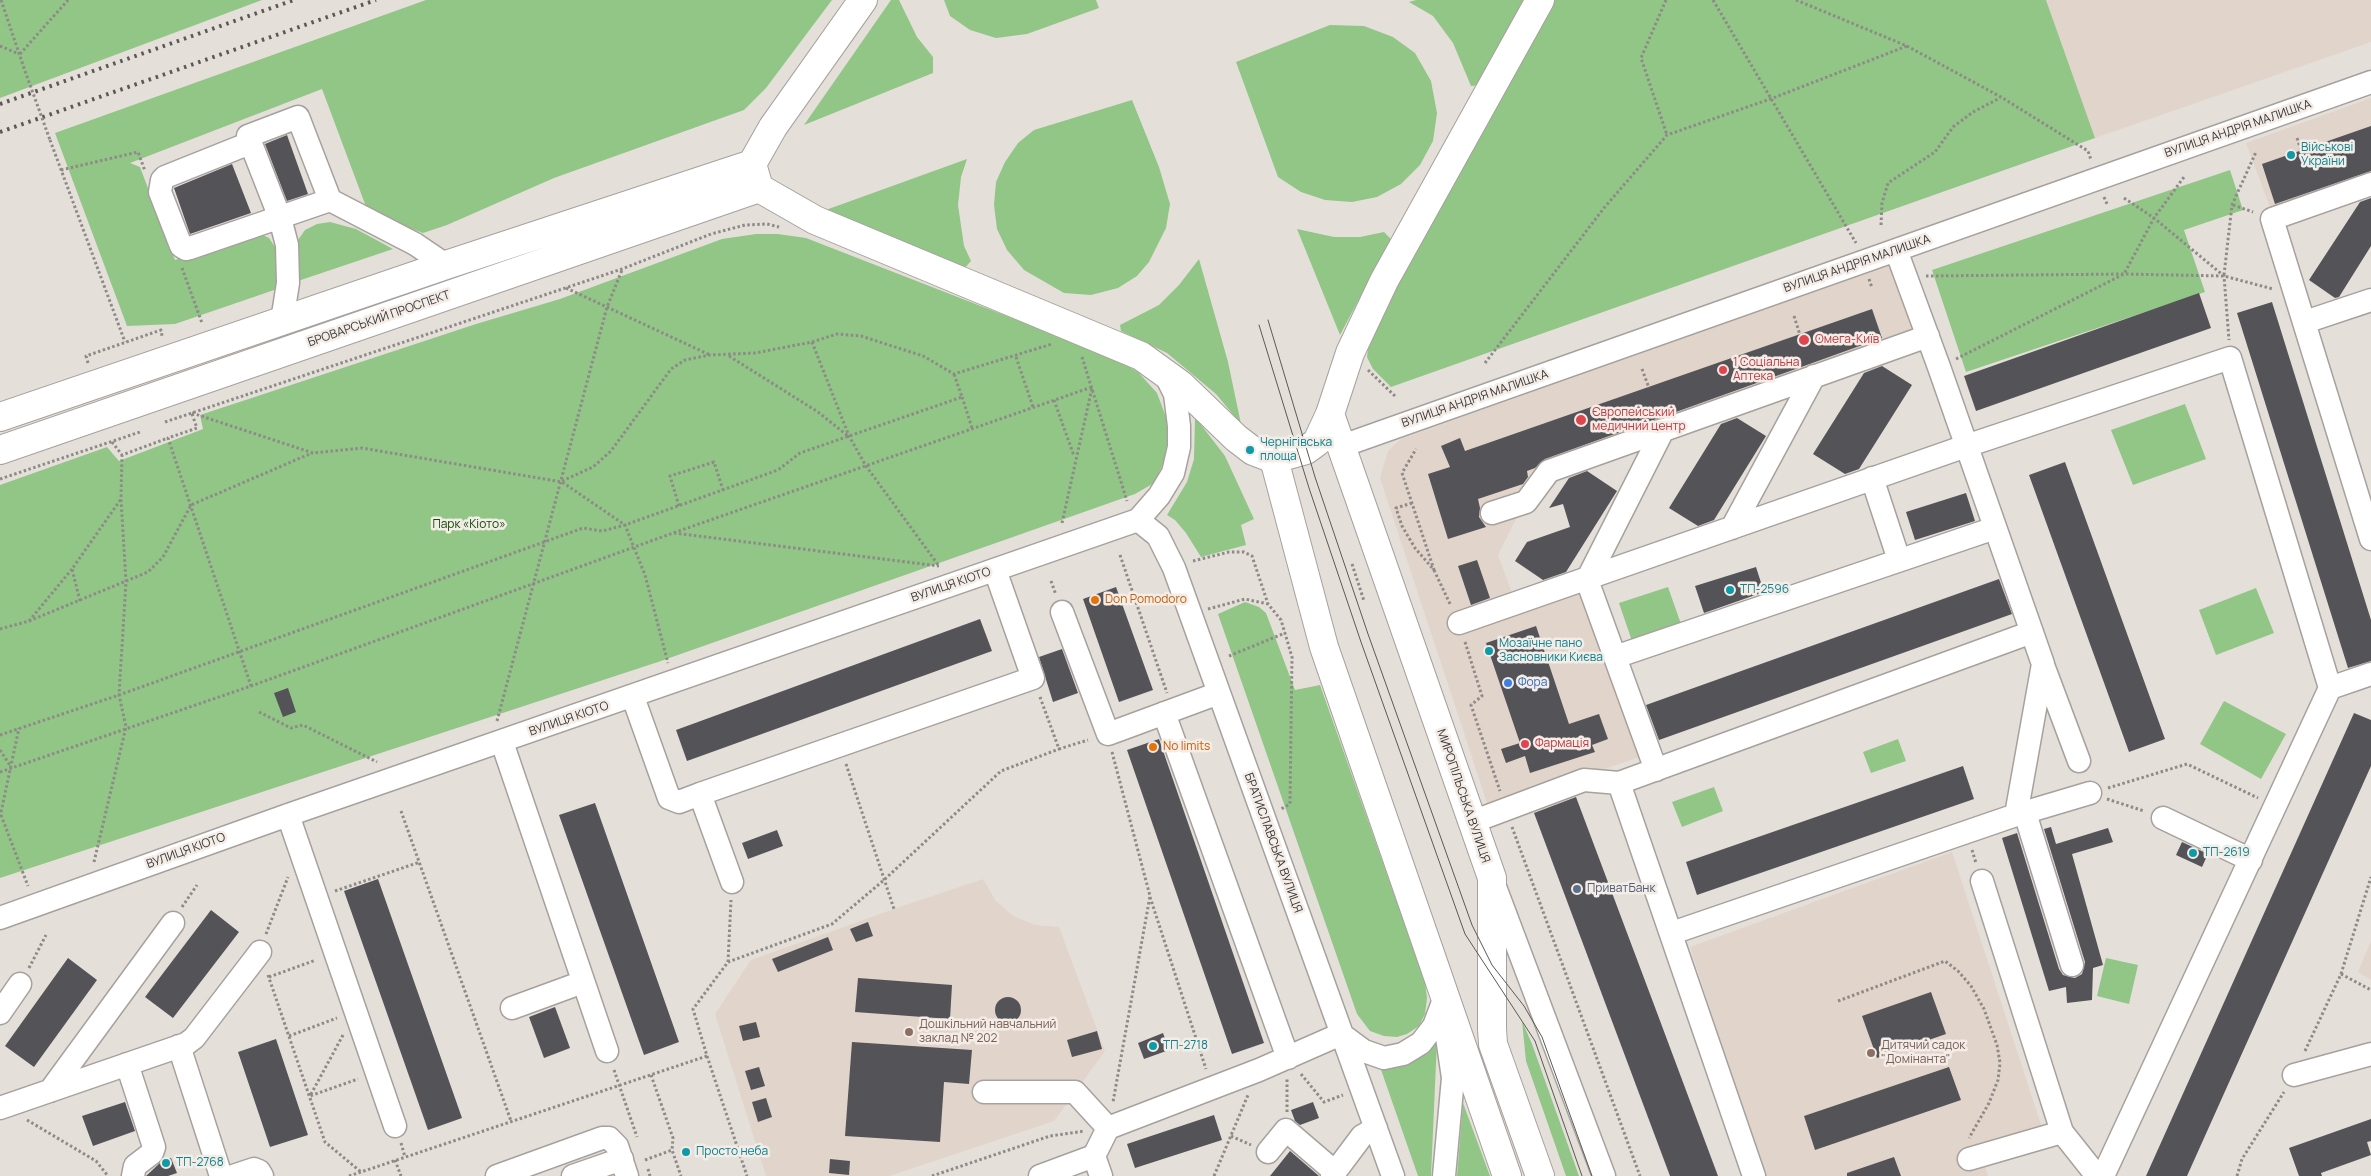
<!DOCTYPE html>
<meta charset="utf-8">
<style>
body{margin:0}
canvas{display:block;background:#e5dfda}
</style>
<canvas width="2371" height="1176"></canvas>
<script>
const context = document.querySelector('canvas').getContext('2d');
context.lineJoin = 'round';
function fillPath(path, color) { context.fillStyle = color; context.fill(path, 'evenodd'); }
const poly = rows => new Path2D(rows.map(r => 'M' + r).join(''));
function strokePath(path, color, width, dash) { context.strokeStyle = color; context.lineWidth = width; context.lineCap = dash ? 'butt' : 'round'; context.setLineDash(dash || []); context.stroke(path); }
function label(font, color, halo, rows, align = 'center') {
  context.font = font + ' Manrope,sans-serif'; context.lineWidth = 5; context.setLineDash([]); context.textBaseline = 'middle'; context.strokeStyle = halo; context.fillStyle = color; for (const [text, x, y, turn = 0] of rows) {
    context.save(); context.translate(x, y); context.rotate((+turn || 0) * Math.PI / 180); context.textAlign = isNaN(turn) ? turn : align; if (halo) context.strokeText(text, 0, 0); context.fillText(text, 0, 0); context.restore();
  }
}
fillPath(poly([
 [2046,0,2371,0,2371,42,2095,138],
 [2371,98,2371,178,2272,212,2246,143],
 [1908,258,1935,331,1538,475,1498,555,1519,612,1586,586,1645,755,1489,809,1380,478,1388,451,1401,439],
 [1952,852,2047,1143,1984,1164,1988,1176,1764,1176,1690,947],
 [983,879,995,900,1013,916,1035,925,1059,927,1105,1051,1054,1121,889,1176,766,1176,715,1014,751,960,894,909],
 [2371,941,2371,980,2358,972]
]), '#e1d4ca');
fillPath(poly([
 [0,0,262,0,0,98],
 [426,0,832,0,766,88,744,110,554,178,447,225,423,233,368,212,322,89,130,163,140,167,175,260,259,233,269,238,275,247,280,288,175,324,127,326,55,133],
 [891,0,899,0,917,37,933,57,933,73,804,125],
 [944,0,1096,0,1099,8,1027,34,996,38,970,30,950,16],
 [1416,0,1530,0,1482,85,1471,86,1453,43,1433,16,1409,2],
 [1554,0,2046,0,2095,138,1391,387,1373,369,1367,357,1370,333],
 [1330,25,1364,26,1393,37,1415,53,1431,81,1437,113,1433,141,1420,165,1401,184,1377,197,1352,202,1325,200,1301,192,1278,177,1236,62],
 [1132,100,1159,167,1170,204,1166,228,1149,262,1137,276,1118,288,1091,295,1064,293,1024,270,1007,250,997,229,994,205,996,182,1005,162,1018,143,1034,130],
 [967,159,961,177,958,205,964,246,971,261,963,270,823,211],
 [2230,170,2243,210,2184,230,2205,292,1966,372,1932,270],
 [330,222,356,229,393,249,298,281,298,240,305,230,317,224],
 [1297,229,1334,237,1360,237,1384,232,1391,239,1340,335],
 [756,234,778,234,806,238,1117,359,1139,373,1157,393,1166,417,1168,440,1163,464,1154,483,1135,494,658,662,0,878,0,485,107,447,119,461,203,429,200,415,476,324,560,299,722,239],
 [1199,259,1228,362,1241,424,1216,394,1167,353,1121,331,1120,325,1159,305,1179,285],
 [2185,404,2206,459,2133,485,2111,430],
 [1195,417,1225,456,1254,519,1241,525,1246,545,1201,557,1186,533,1175,520,1167,515,1187,482,1194,459],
 [1668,587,1681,624,1632,641,1619,603],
 [2256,588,2274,633,2216,655,2199,610],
 [1245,602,1259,607,1266,613,1295,690,1320,685,1425,982,1427,998,1425,1014,1419,1026,1407,1034,1397,1037,1384,1036,1370,1031,1357,1014,1218,614],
 [2224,701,2286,734,2261,779,2200,744],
 [1898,739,1906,761,1871,773,1863,752],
 [1714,787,1723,811,1682,827,1672,802],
 [2106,958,2138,965,2129,1004,2097,996],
 [1522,1021,1532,1044,1579,1176,1566,1176,1526,1061],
 [1437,1041,1431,1176,1418,1176,1379,1064,1423,1054],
 [1463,1103,1490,1176,1457,1176]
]), '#91c687');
fillPath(poly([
 [2371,126,2371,171,2275,204,2262,164],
 [287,135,308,194,287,201,265,144],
 [232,164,251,213,190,234,174,188],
 [2371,198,2371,246,2339,297,2335,298,2309,280,2360,202],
 [2199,293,2211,328,1976,411,1964,376],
 [2272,302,2371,620,2371,661,2348,668,2237,313],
 [1872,309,1882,338,1545,459,1535,468,1527,471,1528,477,1523,484,1478,499,1480,508,1479,517,1486,527,1448,539,1428,474,1450,467,1441,446,1460,438,1465,451],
 [1882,366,1912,385,1859,469,1845,474,1813,454,1864,373],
 [1737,418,1766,436,1714,520,1698,526,1669,508,1721,424],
 [2065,462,2165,739,2129,752,2029,475],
 [1587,471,1617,491,1566,572,1543,580,1515,561,1527,542,1570,527,1563,504,1549,508,1569,478],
 [1966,493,1975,521,1915,540,1906,512],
 [1477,560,1490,598,1471,605,1458,566],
 [1756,567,1764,592,1704,613,1695,586],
 [1999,579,2012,614,1659,740,1646,705],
 [1116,587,1153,690,1119,702,1083,599],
 [980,619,992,651,687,761,676,730],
 [1536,626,1569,724,1599,714,1608,739,1592,745,1595,752,1530,773,1525,756,1506,763,1501,749,1520,743,1486,643],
 [1062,649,1078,693,1053,702,1039,657],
 [288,688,296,712,283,717,274,693],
 [2354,713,2371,720,2371,766,2187,1176,2146,1176],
 [1159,739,1264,1043,1232,1054,1127,750],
 [1963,766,1974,799,1697,895,1686,862],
 [1576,797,1653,1002,1718,1176,1670,1176,1534,813],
 [595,803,679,1042,644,1055,559,815],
 [2051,827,2056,844,2108,828,2113,842,2072,854,2103,965,2093,968,2092,1000,2067,1003,2066,987,2049,991,2002,838,2017,833,2059,969,2063,975,2075,978,2082,974,2085,962,2044,829],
 [777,830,783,846,748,859,742,843],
 [2182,842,2208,854,2202,867,2176,855],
 [378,879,462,1118,428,1130,344,891],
 [211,910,239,932,173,1018,145,997],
 [868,922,873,936,856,942,850,929],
 [828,937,833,950,778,972,772,959],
 [68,958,97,980,34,1067,5,1046],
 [858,978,952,985,950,1019,855,1012],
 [1931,992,1946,1034,1877,1058,1862,1016],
 '995 1010a13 13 0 1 1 26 0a13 13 0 1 1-26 0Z',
 [555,1007,570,1048,544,1058,529,1017],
 [756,1022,760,1037,743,1041,739,1026],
 [1097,1031,1102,1049,1072,1057,1067,1040],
 [1163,1033,1169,1050,1144,1059,1138,1043],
 [276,1039,308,1135,270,1147,238,1052],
 [852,1042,972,1050,969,1084,944,1082,940,1142,845,1136],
 [759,1067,765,1086,751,1090,745,1071],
 [1949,1067,1961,1100,1815,1150,1804,1116],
 [766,1098,772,1117,758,1122,752,1102],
 [125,1102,135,1131,93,1146,82,1116],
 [1313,1102,1319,1118,1300,1125,1295,1121,1291,1110],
 [1214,1115,1222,1140,1135,1168,1127,1144],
 [2371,1119,2371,1141,2367,1142,2371,1155,2321,1173,2322,1176,2299,1176,2289,1148],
 [1290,1151,1319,1176,1270,1176],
 [1894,1157,1901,1176,1847,1176,1847,1173],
 [171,1158,177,1173,168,1176,146,1176,161,1162],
 [830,1159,850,1161,849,1175,829,1173]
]), '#545358');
const minor = poly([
 [250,143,165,177,162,180,160,192,181,246,186,249,190,248,330,200],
 [2371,184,2272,219,2371,539],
 [282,321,288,283,287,245,280,218,248,136,298,117,330,200,415,244,446,265],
 [2305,322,2371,300],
 [1342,446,2371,82],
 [1872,478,1899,560],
 [1492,513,1526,502,1549,471,1928,336],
 [1138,520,1158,536,1174,568,1393,1176],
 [1732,528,1814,376],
 [1062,612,1108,734,1219,693],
 [1459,623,1966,446,2230,358,2330,688,2103,1176],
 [1615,657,1995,528],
 [2043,665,2079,761],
 [2330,688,2371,674],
 [633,697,669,798,679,802,700,794,1033,678,995,570],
 [1164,713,1288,1058],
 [502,742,607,1051],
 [1656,770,1587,580,1663,430],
 [1619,783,1754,1176],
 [700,794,732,882],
 [2025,813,2072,965],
 [288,815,395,1126],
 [2016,815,2090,793],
 [2163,818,2251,860],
 [1472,822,1584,780,1619,783,2032,632],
 [1982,881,2062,1132],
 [1495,887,1604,1176],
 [0,918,288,815,1138,520,1159,496,1173,473,1179,447,1179,426,1175,394,1164,372],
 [1672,933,2016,815,2043,664,1939,367,1896,250],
 [512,1008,583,982],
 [0,1013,20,984],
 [1444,1017,1453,1078,1444,1176],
 [1341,1034,1364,1051,1384,1058,1403,1054,1421,1043,1434,1026,1442,1005],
 [179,1046,221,1176],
 [127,1064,154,1147,152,1153,135,1166,133,1176],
 [2294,1075,2371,1054],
 [50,1091,173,923],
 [984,1092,1075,1092,1108,1128],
 [0,1108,186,1044,194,1038,260,952],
 [1268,1152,1286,1130,1335,1172],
 [1094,1156,1101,1176],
 [1969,1159,2062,1132,2097,1176],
 [233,1176,254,1169,259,1171,262,1176],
 [497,1176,602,1138,609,1138,617,1146,627,1176],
 [573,1176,622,1159],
 [1040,1176,1094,1156,1108,1128,1259,1070,1341,1034],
 [1332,1176,1362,1136,1376,1128]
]);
const major = poly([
 [1330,414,1492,878,1492,1029,1493,1044,1540,1176],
 [1274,459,1324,647,1507,1176]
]);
const highway = poly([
 [863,0,773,127,752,164,759,188,815,220,1141,356,1181,385,1236,438,1253,451,1274,459,1306,450,1317,442,1330,414,1350,353,1384,281,1540,0],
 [0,417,446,265,752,164],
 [0,450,759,188]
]);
strokePath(minor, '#a7a19d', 25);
strokePath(major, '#a7a19d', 30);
strokePath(highway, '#a7a19d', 30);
strokePath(poly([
 [1,0,25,71],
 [1666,0,1641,58,1667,135],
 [1713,0,1856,243],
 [1796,0,1907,46,2001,97,2088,151,2091,160],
 [0,46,19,54],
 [20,54,68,0],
 [2297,138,2301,150],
 [50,140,125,342],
 [61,170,138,152,145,171],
 [2104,197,2107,204],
 [2124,198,2154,218,2224,276,2229,340],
 [2233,205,2253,212],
 [1881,225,1882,203,1888,183,1935,152,1953,127,1973,112,2000,98],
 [182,268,202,323],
 [2224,275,2232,205,2256,152],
 [1926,276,2124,274,2224,276,2273,289],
 [1869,279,1872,288],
 [566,288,710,355],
 [1794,316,1800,335],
 [812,342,849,436,866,466,939,566],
 [729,356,818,412,848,436],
 [1016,357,1033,407],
 [1082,357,1127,501],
 [1956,359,2124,274,2154,218,2184,177],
 [88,363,86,356,161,330,162,336,160,337],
 [1485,363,1604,208,1667,135,1773,98,1907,46],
 [1642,369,1649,388],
 [1368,370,1396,397],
 [962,397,972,428],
 [1054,400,1074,456],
 [192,413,313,453,362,448,562,482,625,525,645,575,668,663],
 [192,414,197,428,168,438,251,686],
 [165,422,622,269,711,234,745,225,767,224,779,227],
 [112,442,122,455,168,438],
 [0,479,140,432],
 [562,481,593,467,611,451,671,369,685,360,710,355,755,353,812,342,837,334,861,336,923,356,954,374,1052,344],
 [1412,503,1396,508,1402,526,1415,548,1434,570,1402,473,1416,449],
 [679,506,670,476,714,462,723,490],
 [1062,523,1092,388],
 [674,533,939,566],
 [1120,555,1167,693],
 [1193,561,1229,552,1244,552,1252,556,1268,604,1281,620,1292,657,1290,804,1281,809],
 [1352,564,1364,601],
 [1434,570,1451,606],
 [1051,581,1056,595],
 [80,601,72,569,121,499],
 [1208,609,1245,599,1268,604],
 [29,621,72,569],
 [0,629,29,621,148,572,163,557,191,505,312,453],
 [1465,642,1482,696,1471,705,1500,791],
 [1229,656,1285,633],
 [1040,697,1059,749,1088,740],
 [259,712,291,728,303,725,377,762],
 [497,721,607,307,622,270],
 [0,735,119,695,583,528,602,531,625,525,778,470,800,453,962,397,954,374],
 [0,750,11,767],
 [1112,752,1150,896,1113,1102],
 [846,764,894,909],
 [0,772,251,686,673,533,1092,387],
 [2108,788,2187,764,2258,798],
 [2107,799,2144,811],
 [401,811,511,1121],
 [1,815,28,886],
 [0,817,19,728],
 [1512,827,1640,1176],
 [1972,850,1976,863],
 [94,862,126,727,119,695,126,582,121,499,122,455],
 [335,891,420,862],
 [1150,897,1206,1069],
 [182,907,197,885],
 [266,934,288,877],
 [728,962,731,900],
 [29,968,46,935],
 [2341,974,2371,990],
 [268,975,325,1142,361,1172],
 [269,977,316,960],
 [1838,1001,1945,961,1958,971,1971,986,1984,1009,1997,1045,2000,1063,1998,1080,1989,1103,1969,1138],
 [343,1035,310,1096,358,1079],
 [289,1036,337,1018],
 [2305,1051,2341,974,2371,877],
 [707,1056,747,1176],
 [614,1070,637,1137],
 [1301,1074,1324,1102,1343,1095],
 [651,1075,673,1138,672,1150,681,1176],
 [1287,1112,1287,1078],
 [27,1120,96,1161,108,1176],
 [1231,1136,1251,1145],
 [401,1143,405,1157],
 [395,1160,401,1176],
 [645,1160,672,1150],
 [648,1169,650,1176],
 [349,1176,707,1056,693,1009,728,962,832,924,884,880,1001,771,1059,749],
 [932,1176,1050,1136,1085,1131],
 [1214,1176,1248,1095],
 [2237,1176,2242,1159,2284,1092]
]), '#8e8a87', 3, [2.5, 2.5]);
strokePath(minor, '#fff', 22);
strokePath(major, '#fff', 28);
strokePath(highway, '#fff', 28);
strokePath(poly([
 [1268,320,1315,477,1368,634,1472,925,1492,965,1524,1006,1542,1037,1592,1176],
 [1259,325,1309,488,1361,642,1465,934,1535,1041,1582,1176]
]), '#5b5855', 1);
strokePath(poly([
 [0,104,294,0],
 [0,132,376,0]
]), '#5b5855', 4, [2.5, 5]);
strokePath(poly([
 [25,71,50,140]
]), '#8e8a87', 3, [2.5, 2.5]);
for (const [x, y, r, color] of [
 [2291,155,5,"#0f9aa8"],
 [1804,340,6,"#e0444e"],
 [1723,370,5,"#e0444e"],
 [1581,420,6,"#e0444e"],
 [1250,450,5,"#0f9aa8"],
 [1730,590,5,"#0f9aa8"],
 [1095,600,5,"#e8710a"],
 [1489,651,5,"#0f9aa8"],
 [1508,683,5,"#3f7fe0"],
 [1525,744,5,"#e0444e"],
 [1153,747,5,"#e8710a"],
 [2193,853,5,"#0f9aa8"],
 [1577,889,5,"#5c6f8a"],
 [909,1032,5,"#8d6e63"],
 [1153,1046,5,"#0f9aa8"],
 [1871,1053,5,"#8d6e63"],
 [686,1152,5,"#0f9aa8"],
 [166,1163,5,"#0f9aa8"]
]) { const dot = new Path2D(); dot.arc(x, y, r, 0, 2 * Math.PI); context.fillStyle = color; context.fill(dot); strokePath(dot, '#f3ece7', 2); }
label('12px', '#3a3836', '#f3ece7', [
 ["ВУЛИЦЯ АНДРІЯ МАЛИШКА",2238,129,-19],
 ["ВУЛИЦЯ АНДРІЯ МАЛИШКА",1857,264,-19],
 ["БРОВАРСЬКИЙ ПРОСПЕКТ",379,319,-19],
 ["ВУЛИЦЯ АНДРІЯ МАЛИШКА",1475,399,-19],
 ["ВУЛИЦЯ КІОТО",951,585,-19],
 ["ВУЛИЦЯ КІОТО",569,719,-19],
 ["МИРОПІЛЬСЬКА ВУЛИЦЯ",1463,796,71],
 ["БРАТИСЛАВСЬКА ВУЛИЦЯ",1273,843,70],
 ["ВУЛИЦЯ КІОТО",186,851,-20]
]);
label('12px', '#0d838f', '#f3ece7', [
 ["Військові",2301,148],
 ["України",2301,162],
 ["Чернігівська",1260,443],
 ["площа",1260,457],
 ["ТП-2596",1740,590],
 ["Мозаїчне пано",1499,644],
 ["Засновники Києва",1499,658],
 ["ТП-2619",2203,853],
 ["ТП-2718",1163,1046],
 ["Просто неба",696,1152],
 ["ТП-2768",176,1163]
], 'left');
label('12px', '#be3a42', '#f3ece7', [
 ["Омега-Київ",1815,340],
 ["1 Соціальна",1733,363],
 ["Аптека",1733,377],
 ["Європейський",1592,413],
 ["медичний центр",1592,427],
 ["Фармація",1535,744]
], 'left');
label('12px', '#104b04', '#f3ece7', [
 ["Парк «Кіото»",469,525]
]);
label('12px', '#c56008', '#f3ece7', [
 ["Don Pomodoro",1105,600],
 ["No limits",1163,747]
], 'left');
label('12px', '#366cbe', '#f3ece7', [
 ["Фора",1518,683]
], 'left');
label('12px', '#4e5e75', '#f3ece7', [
 ["ПриватБанк",1587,889]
], 'left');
label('12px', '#785e54', '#f3ece7', [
 ["Дошкільний навчальний",919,1025],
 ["заклад № 202",919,1039],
 ["Дитячий садок",1881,1046],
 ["\"Домінанта\"",1881,1060]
], 'left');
</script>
